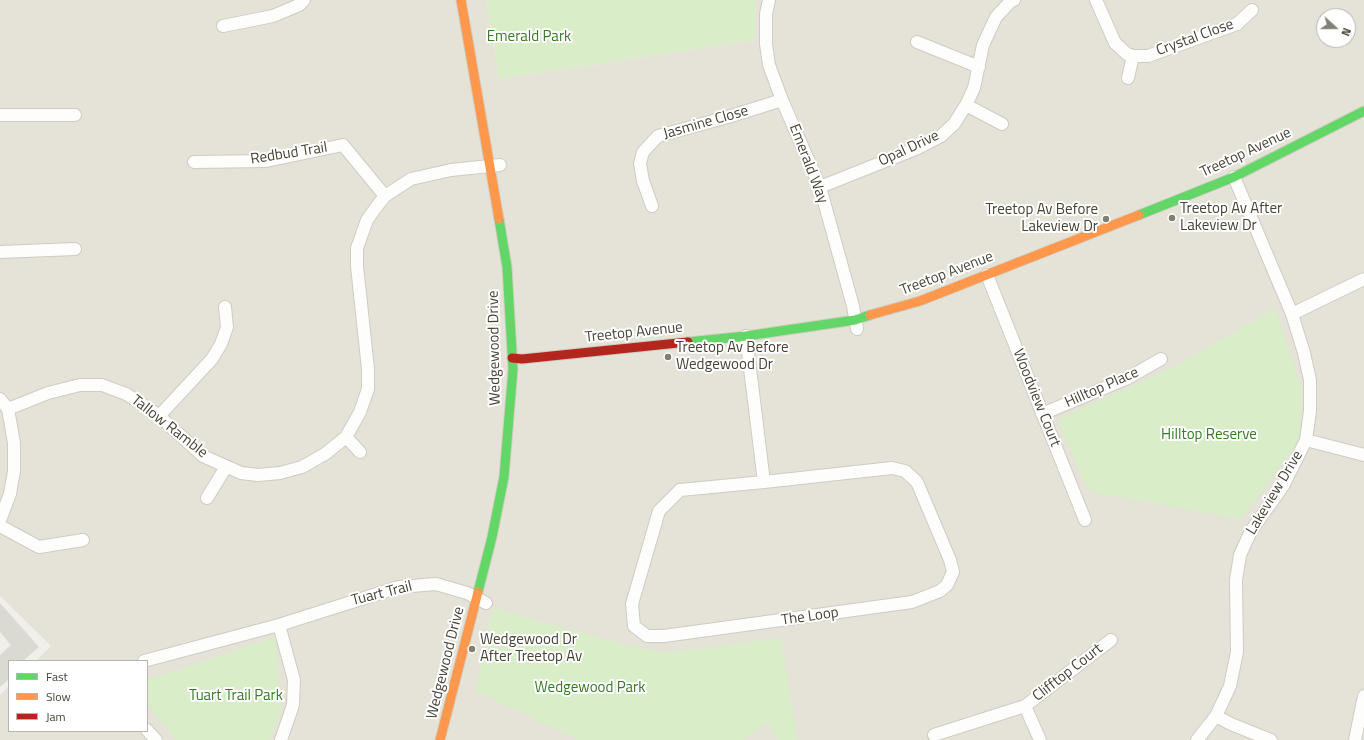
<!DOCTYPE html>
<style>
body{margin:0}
#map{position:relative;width:1364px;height:740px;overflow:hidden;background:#f0f0ea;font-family:"Titillium Web",sans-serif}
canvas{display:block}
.legend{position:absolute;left:8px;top:660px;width:140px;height:72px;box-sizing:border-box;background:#fff;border:1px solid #b5b4ae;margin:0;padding:5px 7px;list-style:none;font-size:12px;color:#474335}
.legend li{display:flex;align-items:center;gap:8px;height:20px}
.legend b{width:20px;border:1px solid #b5b4ae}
.north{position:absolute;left:1316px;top:8px;width:40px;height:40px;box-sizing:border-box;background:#fff;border:1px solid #b5b4ae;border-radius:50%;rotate:111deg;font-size:11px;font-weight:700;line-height:16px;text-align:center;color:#474335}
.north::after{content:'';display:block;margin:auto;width:14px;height:18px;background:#828074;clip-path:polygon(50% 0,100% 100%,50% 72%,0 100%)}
</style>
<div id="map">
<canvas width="1364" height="740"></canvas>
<ul class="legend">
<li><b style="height:5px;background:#63d668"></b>Fast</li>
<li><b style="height:5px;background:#ff974d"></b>Slow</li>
<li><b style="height:5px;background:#b3261e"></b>Jam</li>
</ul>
<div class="north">N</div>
</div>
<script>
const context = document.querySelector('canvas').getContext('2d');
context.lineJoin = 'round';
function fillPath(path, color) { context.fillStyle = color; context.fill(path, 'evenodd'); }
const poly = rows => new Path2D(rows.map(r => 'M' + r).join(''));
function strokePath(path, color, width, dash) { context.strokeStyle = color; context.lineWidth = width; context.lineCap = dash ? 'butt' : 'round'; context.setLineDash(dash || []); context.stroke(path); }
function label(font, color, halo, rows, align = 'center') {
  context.font = font + ' "Titillium Web",sans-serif'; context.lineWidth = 4; context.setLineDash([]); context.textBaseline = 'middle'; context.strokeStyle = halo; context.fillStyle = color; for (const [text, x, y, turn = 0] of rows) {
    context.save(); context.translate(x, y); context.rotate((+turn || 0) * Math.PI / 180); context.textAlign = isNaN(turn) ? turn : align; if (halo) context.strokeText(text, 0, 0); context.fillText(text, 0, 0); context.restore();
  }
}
fillPath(poly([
 [0,0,486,0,499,79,754,40,755,0,1364,0,1364,740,0,740,0,695,9,686,9,731,147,731,147,661,36,661,51,646,0,596],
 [1324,16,1348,16,1348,40,1324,40]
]), '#e5e3d7');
fillPath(poly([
 [486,0,755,0,754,40,499,79],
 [1275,309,1301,386,1300,441,1241,519,1092,492,1086,486,1058,419,1170,369],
 [493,608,632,647,665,653,781,638,797,740,778,740,768,722,742,740,579,740,476,691],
 [275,637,282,708,270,740,177,740,147,705,147,680]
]), '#d8edc8');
fillPath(poly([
 [0,603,39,647,23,661,9,661,9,679,0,687,0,655,11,645,0,632]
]), '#dad9d2');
const street = poly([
 [769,0,766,14,766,44,769,65,782,100,820,187,853,306,857,329],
 [1096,0,1115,43,1127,54,1133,56,1148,56,1237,24,1252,10],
 [223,26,273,16,299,5,304,0],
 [917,42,979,67],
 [1128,78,1133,56],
 [966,105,1002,124],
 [0,115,75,115],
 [194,162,266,161,343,145,385,196],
 [820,187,918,148,941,136,954,124,966,105,974,88,983,45,996,17,1010,2,1014,0],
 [652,206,643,181,640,163,643,152,658,136,728,117,782,100],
 [0,252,75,249],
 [987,275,1085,520],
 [1292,314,1364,279],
 [746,336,764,482,680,490,659,511,632,604,634,626,647,636,664,636,912,602,940,591,947,585,953,572,950,560,917,482,905,471,892,468,764,482],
 [0,399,8,409,14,443,14,471,10,494,0,520],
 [8,409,48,393,80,385,102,385,126,394,142,404,159,416,203,456,241,473,258,475,280,473,302,467,325,454,346,437,360,412,368,389,368,369,357,266,357,248,367,220,377,206,385,196,411,179,451,170,500,165],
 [1042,414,1128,378,1161,359],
 [159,416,212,359,221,344,227,327,225,307],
 [346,437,360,452],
 [1306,440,1364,455],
 [207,498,226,467],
 [0,526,39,547,83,540],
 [279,625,294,680,293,705,281,740],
 [144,661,279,625,399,587,436,584,467,593,486,603],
 [1025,706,1040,740],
 [1216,716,1231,724,1271,740],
 [147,730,156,740],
 [934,735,1025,706,1111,640],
 [1197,740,1216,716,1230,686,1237,652,1236,580,1240,555,1251,531,1283,486,1306,440,1310,411,1310,380,1304,353,1292,314,1234,177],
 [1355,740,1364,696]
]);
const fast = poly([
 [1139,215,1234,177,1364,111],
 [688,342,746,336,855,320,870,315],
 [478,592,492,537,504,477,513,369,507,267,499,219]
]);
const slow = poly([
 [461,0,499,219],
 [870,315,920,301,1139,215],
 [440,740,478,592]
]);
const jam = poly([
 [512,358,522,359,688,342]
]);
strokePath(street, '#cdccc5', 14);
strokePath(fast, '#d0cec0', 11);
strokePath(slow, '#d0cec0', 11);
strokePath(jam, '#d0cec0', 11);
strokePath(street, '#fdfdfc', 12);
strokePath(fast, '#63d668', 9);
strokePath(slow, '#ff974d', 9);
strokePath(jam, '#b3261e', 9);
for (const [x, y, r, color] of [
 [1172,218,4,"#828074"],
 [1106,219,4,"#828074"],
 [668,357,4,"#828074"],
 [472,649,4,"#828074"]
]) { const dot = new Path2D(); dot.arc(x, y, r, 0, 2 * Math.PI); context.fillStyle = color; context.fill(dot); strokePath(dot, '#fff', 1.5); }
label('15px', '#387b26', '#fff', [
 ["Emerald Park",529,37],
 ["Hilltop Reserve",1209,435],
 ["Wedgewood Park",590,688],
 ["Tuart Trail Park",236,696]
]);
label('15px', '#474335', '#fff', [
 ["Crystal Close",1195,38,-20],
 ["Jasmine Close",706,123,-16],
 ["Opal Drive",909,149,-25],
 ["Treetop Avenue",1246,153,-25],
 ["Redbud Trail",289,154,-9],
 ["Emerald Way",808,164,69],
 ["Treetop Avenue",947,274,-21],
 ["Treetop Avenue",634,333,-6],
 ["Wedgewood Drive",495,348,-91],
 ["Hilltop Place",1102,388,-24],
 ["Woodview Court",1036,398,68],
 ["Tallow Ramble",169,427,38],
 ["Lakeview Drive",1275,493,-59],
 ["Tuart Trail",382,594,-14],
 ["The Loop",810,617,-8],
 ["Wedgewood Drive",446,663,-76],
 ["Clifftop Court",1068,673,-38]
]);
label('15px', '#474335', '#fff', [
 ["Treetop Av After",1180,209],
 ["Lakeview Dr",1180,226],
 ["Treetop Av Before",1098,210,"right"],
 ["Lakeview Dr",1098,227,"right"],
 ["Treetop Av Before",676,348],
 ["Wedgewood Dr",676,365],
 ["Wedgewood Dr",480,640],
 ["After Treetop Av",480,657]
], 'left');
</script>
